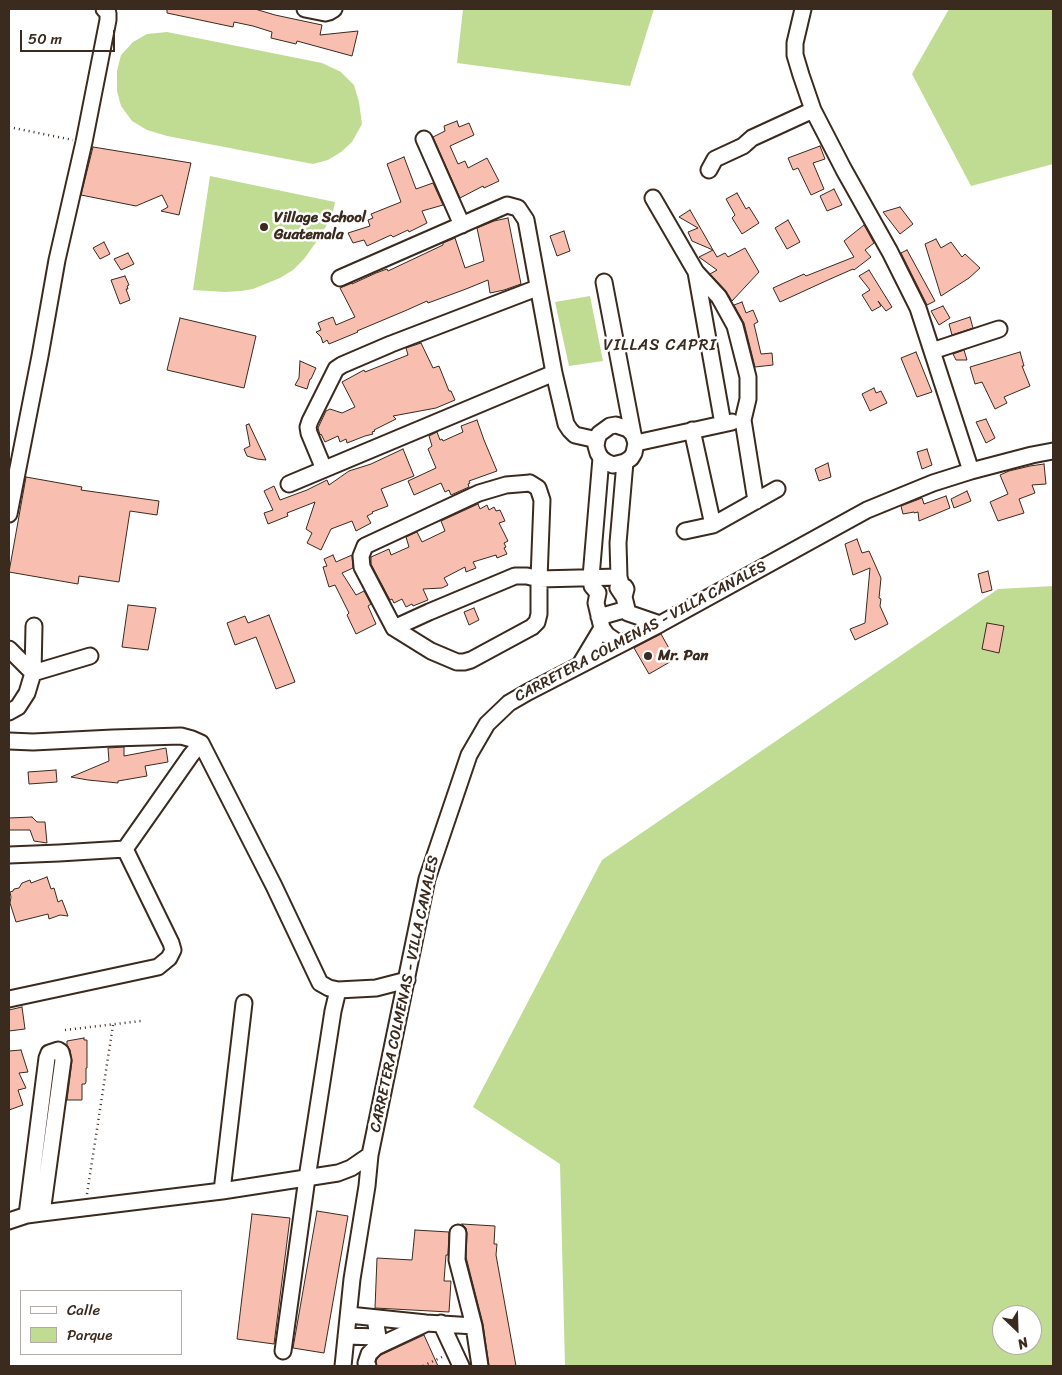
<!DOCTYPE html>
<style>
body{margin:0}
#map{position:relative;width:1062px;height:1375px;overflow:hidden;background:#fff;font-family:Sriracha,sans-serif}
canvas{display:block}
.frame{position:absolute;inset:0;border:10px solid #3b2a1e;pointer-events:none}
.legend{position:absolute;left:20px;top:1290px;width:162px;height:65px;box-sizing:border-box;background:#fff;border:1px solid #b1aaa5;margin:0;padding:6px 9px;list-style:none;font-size:15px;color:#3b2a1e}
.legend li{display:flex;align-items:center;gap:10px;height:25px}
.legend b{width:25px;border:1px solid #b1aaa5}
.north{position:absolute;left:992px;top:1305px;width:50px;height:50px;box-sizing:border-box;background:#fff;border:1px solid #b1aaa5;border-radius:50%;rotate:156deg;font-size:14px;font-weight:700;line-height:20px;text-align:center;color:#3b2a1e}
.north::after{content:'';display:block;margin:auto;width:18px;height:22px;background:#3b2a1e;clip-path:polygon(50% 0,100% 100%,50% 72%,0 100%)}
.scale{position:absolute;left:20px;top:30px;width:95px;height:22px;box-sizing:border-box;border:2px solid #3b2a1e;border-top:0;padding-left:6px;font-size:15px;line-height:18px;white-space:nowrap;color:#3b2a1e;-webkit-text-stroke:4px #fff;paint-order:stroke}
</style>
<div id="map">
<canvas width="1062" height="1375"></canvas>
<div class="frame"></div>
<ul class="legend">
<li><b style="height:6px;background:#fff"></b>Calle</li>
<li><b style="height:14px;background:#c0dc93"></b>Parque</li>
</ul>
<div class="north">N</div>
<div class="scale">50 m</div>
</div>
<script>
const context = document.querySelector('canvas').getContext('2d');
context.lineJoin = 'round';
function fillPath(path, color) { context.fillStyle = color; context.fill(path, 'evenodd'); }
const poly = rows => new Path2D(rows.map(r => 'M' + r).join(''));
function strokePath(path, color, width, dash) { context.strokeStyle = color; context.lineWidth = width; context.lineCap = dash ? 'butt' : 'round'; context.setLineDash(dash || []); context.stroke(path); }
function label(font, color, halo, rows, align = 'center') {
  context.font = font + ' Sriracha,sans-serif'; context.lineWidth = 5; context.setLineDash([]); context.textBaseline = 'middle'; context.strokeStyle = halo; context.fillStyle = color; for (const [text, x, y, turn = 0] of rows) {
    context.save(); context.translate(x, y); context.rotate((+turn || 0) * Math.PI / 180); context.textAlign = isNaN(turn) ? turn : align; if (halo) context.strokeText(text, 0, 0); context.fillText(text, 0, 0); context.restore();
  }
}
fillPath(poly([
 [463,9,654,9,630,86,457,63],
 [949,9,1053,9,1053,164,971,186,912,74],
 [167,32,322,63,341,72,354,85,359,102,362,124,352,142,341,152,328,160,313,164,167,136,147,130,132,121,121,106,117,91,117,71,121,55,133,42,147,34],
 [210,176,335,202,332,216,319,238,304,259,293,270,280,278,253,289,241,291,225,292,193,290],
 [590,296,603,361,569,366,555,302],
 [1053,586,1053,1366,565,1366,560,1164,473,1107,602,860,998,589],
 [1002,1315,1032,1315,1032,1345,1002,1345]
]), '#c0dc93');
const building = poly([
 [167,9,255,9,275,15,322,25,320,35,358,31,352,56,297,41,296,44,271,38,272,32,253,26,234,22,233,27,167,13,167,9],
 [457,121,459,127,469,123,474,135,450,146,458,164,465,161,468,168,487,158,499,181,484,188,483,186,460,198,433,137,445,131,444,126,457,121],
 [820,146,825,159,813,163,824,189,811,195,798,168,793,170,788,158,820,146],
 [93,147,191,163,179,215,161,211,168,207,162,195,136,206,81,195,93,147],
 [404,157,416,189,433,183,443,205,422,211,427,223,409,232,408,230,393,237,391,235,367,246,364,240,353,243,348,233,370,226,368,220,373,218,371,214,401,202,387,164,404,157],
 [834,189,842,205,827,211,820,196,834,189],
 [737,193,746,209,749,207,759,223,742,234,732,218,735,215,726,199,737,193],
 [900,207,913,224,900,234,883,212,900,207],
 [690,210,717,257,725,253,728,257,745,248,759,272,732,301,726,291,710,274,717,270,699,257,713,250,692,241,688,232,698,228,679,217,690,210],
 [508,218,521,284,504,290,490,293,488,280,466,289,428,303,427,301,407,310,357,331,358,332,329,344,327,340,323,343,321,337,316,332,321,330,318,323,325,320,333,317,336,325,355,317,340,288,352,283,352,284,376,273,387,269,388,271,443,245,443,243,455,238,465,268,484,261,477,228,494,221,508,218],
 [788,220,800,242,787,249,775,228,788,220],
 [864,225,874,243,865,250,871,257,854,270,853,269,828,280,780,302,773,288,804,274,806,276,854,257,844,241,864,225],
 [564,231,570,251,557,256,550,236,564,231],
 [936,239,941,248,951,242,962,257,965,254,980,268,969,278,941,296,925,244,936,239],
 [104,242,110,254,100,259,93,248,104,242],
 [907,250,935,301,927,305,901,253,907,250],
 [128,253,134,264,121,270,114,259,128,253],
 [869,270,892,307,886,311,878,301,881,306,872,311,862,295,870,290,859,276,869,270],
 [125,276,129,285,127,286,128,289,126,289,130,300,120,304,111,280,125,276],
 [742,302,746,313,753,310,758,322,754,324,761,354,772,353,773,365,755,367,744,323,734,305,742,302],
 [943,306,950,318,939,325,931,311,943,306],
 [970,317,973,328,952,335,949,324,970,317],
 [180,318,256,336,244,388,167,370,180,318],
 [421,343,433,368,439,366,449,391,451,391,455,400,436,408,393,416,396,419,374,430,375,431,372,432,373,434,365,436,347,443,346,439,340,442,338,436,325,442,321,434,320,435,318,428,326,411,330,409,342,413,355,407,342,382,364,370,365,372,408,355,406,348,421,343],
 [964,350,967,360,956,360,953,354,964,350],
 [916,352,932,392,917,397,901,358,916,352],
 [1020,352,1024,366,1022,366,1030,386,1004,397,1007,403,995,409,982,382,975,384,970,367,1020,352],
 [300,361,316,368,311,379,310,379,307,389,295,385,299,378,300,361],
 [874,388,876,393,881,391,887,403,870,411,862,394,874,388],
 [986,419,995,438,986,443,976,422,986,419],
 [477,420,484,440,497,471,469,481,470,483,468,484,469,487,451,495,449,490,445,492,441,483,414,495,408,481,436,468,428,449,432,446,429,436,437,432,440,440,442,439,443,441,463,432,461,426,477,420],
 [249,424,266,460,257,459,247,456,244,449,250,446,246,425,249,424],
 [403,449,414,476,381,489,388,506,372,512,373,513,367,516,371,523,356,531,352,521,331,529,321,550,307,543,312,533,306,529,315,502,287,513,288,516,268,524,264,513,273,510,264,491,274,486,280,500,307,490,327,480,329,485,349,471,371,464,403,449],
 [927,449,932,465,922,469,917,452,927,449],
 [828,463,831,477,819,481,815,469,828,463],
 [1044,464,1046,484,1032,485,1035,493,1019,499,1024,513,998,521,990,502,1008,494,1000,475,1009,471,1030,466,1044,464],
 [26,477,82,487,81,490,159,501,157,515,130,511,119,582,79,576,78,584,9,572,26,477],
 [967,491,971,501,954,508,951,499,967,491],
 [946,496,950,508,919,521,918,512,914,513,914,512,903,514,901,506,922,498,924,504,946,496],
 [478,504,480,509,487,505,489,510,494,507,496,511,500,510,505,521,499,523,508,541,504,543,506,547,504,548,507,554,497,558,496,555,473,562,476,568,466,572,465,567,444,578,448,585,442,588,423,589,428,600,413,606,412,604,406,607,402,599,394,603,392,599,390,600,371,564,371,557,389,549,391,555,409,547,406,537,417,532,422,542,445,531,441,521,478,504],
 [857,539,862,553,869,551,881,578,879,598,881,599,880,606,888,624,855,640,850,629,865,623,870,568,853,575,845,544,857,539],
 [333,555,336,562,352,555,353,568,342,573,356,595,364,591,371,604,368,606,376,624,356,634,347,615,349,613,335,585,329,587,323,567,327,566,324,559,333,555],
 [988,571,992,590,982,593,978,574,988,571],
 [128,605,156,608,148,650,122,647,128,605],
 [474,608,479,620,469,625,464,612,474,608],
 [269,615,295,682,276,689,256,637,235,645,227,623,245,616,248,623,269,615],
 [987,623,1004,626,999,653,982,649,987,623],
 [661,634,675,659,649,674,634,648,661,634],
 [124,747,124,756,166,748,168,762,145,766,147,776,118,781,118,783,88,780,71,777,109,761,108,748,124,747],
 [56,770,57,782,29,784,28,772,56,770],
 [32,817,37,822,45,822,47,843,34,841,30,830,9,830,9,818,32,817],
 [47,877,51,889,54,888,58,902,62,900,68,916,60,915,49,919,48,914,16,922,10,903,11,897,10,892,13,891,14,889,19,888,22,883,30,880,31,883,47,877],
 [22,1007,25,1029,9,1031,9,1010,22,1007],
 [84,1038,84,1040,87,1040,87,1068,86,1068,86,1082,85,1084,82,1084,82,1100,67,1100,72,1061,70,1050,67,1045,67,1041,84,1038],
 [21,1050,28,1072,19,1073,26,1088,18,1090,23,1105,9,1110,9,1051,21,1050],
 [317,1211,348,1216,324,1353,293,1348,317,1211],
 [252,1214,290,1218,274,1344,237,1339,252,1214],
 [462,1224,495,1226,494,1244,497,1244,496,1255,516,1366,489,1366,483,1324,466,1257,467,1233,466,1228,462,1224],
 [415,1230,449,1232,448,1255,446,1255,444,1281,451,1281,449,1312,375,1308,377,1258,412,1260,415,1230],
 [424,1335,438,1366,377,1366,376,1362,377,1359,381,1355,424,1335]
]);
fillPath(building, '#f8bfb0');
strokePath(building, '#3b2a1e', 1);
const minor = poly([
 [305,9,325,13,329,12,334,9],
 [803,9,795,43,795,55,801,75,813,110,844,170,890,252,918,308,971,471],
 [424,139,462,225],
 [709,170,715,159,743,146,752,138,813,110],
 [653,198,696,272,719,297,735,326,748,377,748,399,743,420,756,501],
 [696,272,723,424],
 [340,278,507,205,518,208,526,220,554,373,566,424,570,430,575,435,597,440],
 [604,282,633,434],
 [932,351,999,329],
 [692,430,713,525],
 [636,443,732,422],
 [601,458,606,462,613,465,625,462,631,458,634,453,636,443,633,434,628,429,616,425,610,426,599,434,597,440,596,446,598,453,601,458,591,577,592,586,598,593,596,603,602,628,607,635,620,644],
 [324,469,309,433,308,427,310,421,336,369,342,365,391,344,537,288],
 [530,483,538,488,542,500,539,579,539,614,537,622,532,627,471,660,464,662,457,662,431,651,394,628,362,567,361,556,365,546,479,493,506,485,530,483],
 [289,484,554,373],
 [9,514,40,356,57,260,84,142,108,20,108,13,104,9],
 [685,531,713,525,777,489],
 [625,587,626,589,624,597,628,613,660,624],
 [624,597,618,588,621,584,619,577,618,543,625,462],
 [599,617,627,609],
 [394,628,429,612,515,576,527,576,539,579,619,577],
 [9,649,33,673,90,656],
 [581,663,602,628],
 [9,712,18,707,27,693,33,673,34,626],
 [9,741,33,742,113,738,181,736,192,739,201,743,274,886,320,983,329,988,338,990,376,988,407,980],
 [125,849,191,755,201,743],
 [9,855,59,853,125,849],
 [9,999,158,967,169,958,173,950,171,943,125,849],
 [222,1191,244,1003],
 [27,1215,47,1058,49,1053,58,1050,61,1052,63,1060,42,1213],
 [9,1221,27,1215,42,1213,222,1191,338,1173,351,1168,370,1155],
 [458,1233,457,1260,474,1326,480,1366],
 [349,1315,426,1323,474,1326],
 [441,1323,461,1366],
 [346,1336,378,1337],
 [376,1347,425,1324],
 [283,1351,307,1178,333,1011,338,990],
 [343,1366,352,1279,367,1186,370,1155,427,879,469,755,487,724,509,703,528,692,660,624,867,510,933,483,971,471,1032,455,1053,451],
 [368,1366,366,1363,369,1354,376,1347,378,1337,375,1318]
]);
strokePath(minor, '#3b2a1e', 19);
strokePath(poly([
 [9,127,73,140],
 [65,1030,141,1021],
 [87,1194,113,1025],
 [423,1366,442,1357]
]), '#3b2a1e', 2.5, [1, 4]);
strokePath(minor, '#fff', 15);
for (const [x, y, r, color] of [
 [264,227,5,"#3b2a1e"],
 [648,656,5,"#3b2a1e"]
]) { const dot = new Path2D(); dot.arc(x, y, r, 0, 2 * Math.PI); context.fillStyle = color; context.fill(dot); strokePath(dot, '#fff', 2); }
label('bold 15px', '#3b2a1e', '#fff', [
 ["Village School",274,218],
 ["Guatemala",274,235],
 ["Mr. Pan",658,656]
], 'left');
label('15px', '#3b2a1e', '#fff', [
 ["CARRETERA COLMENAS - VILLA CANALES",641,632,-28],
 ["CARRETERA COLMENAS - VILLA CANALES",405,994,-78]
]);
context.letterSpacing = '1px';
label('16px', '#3b2a1e', '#fff', [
 ["VILLAS CAPRI",660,346]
]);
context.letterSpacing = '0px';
</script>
